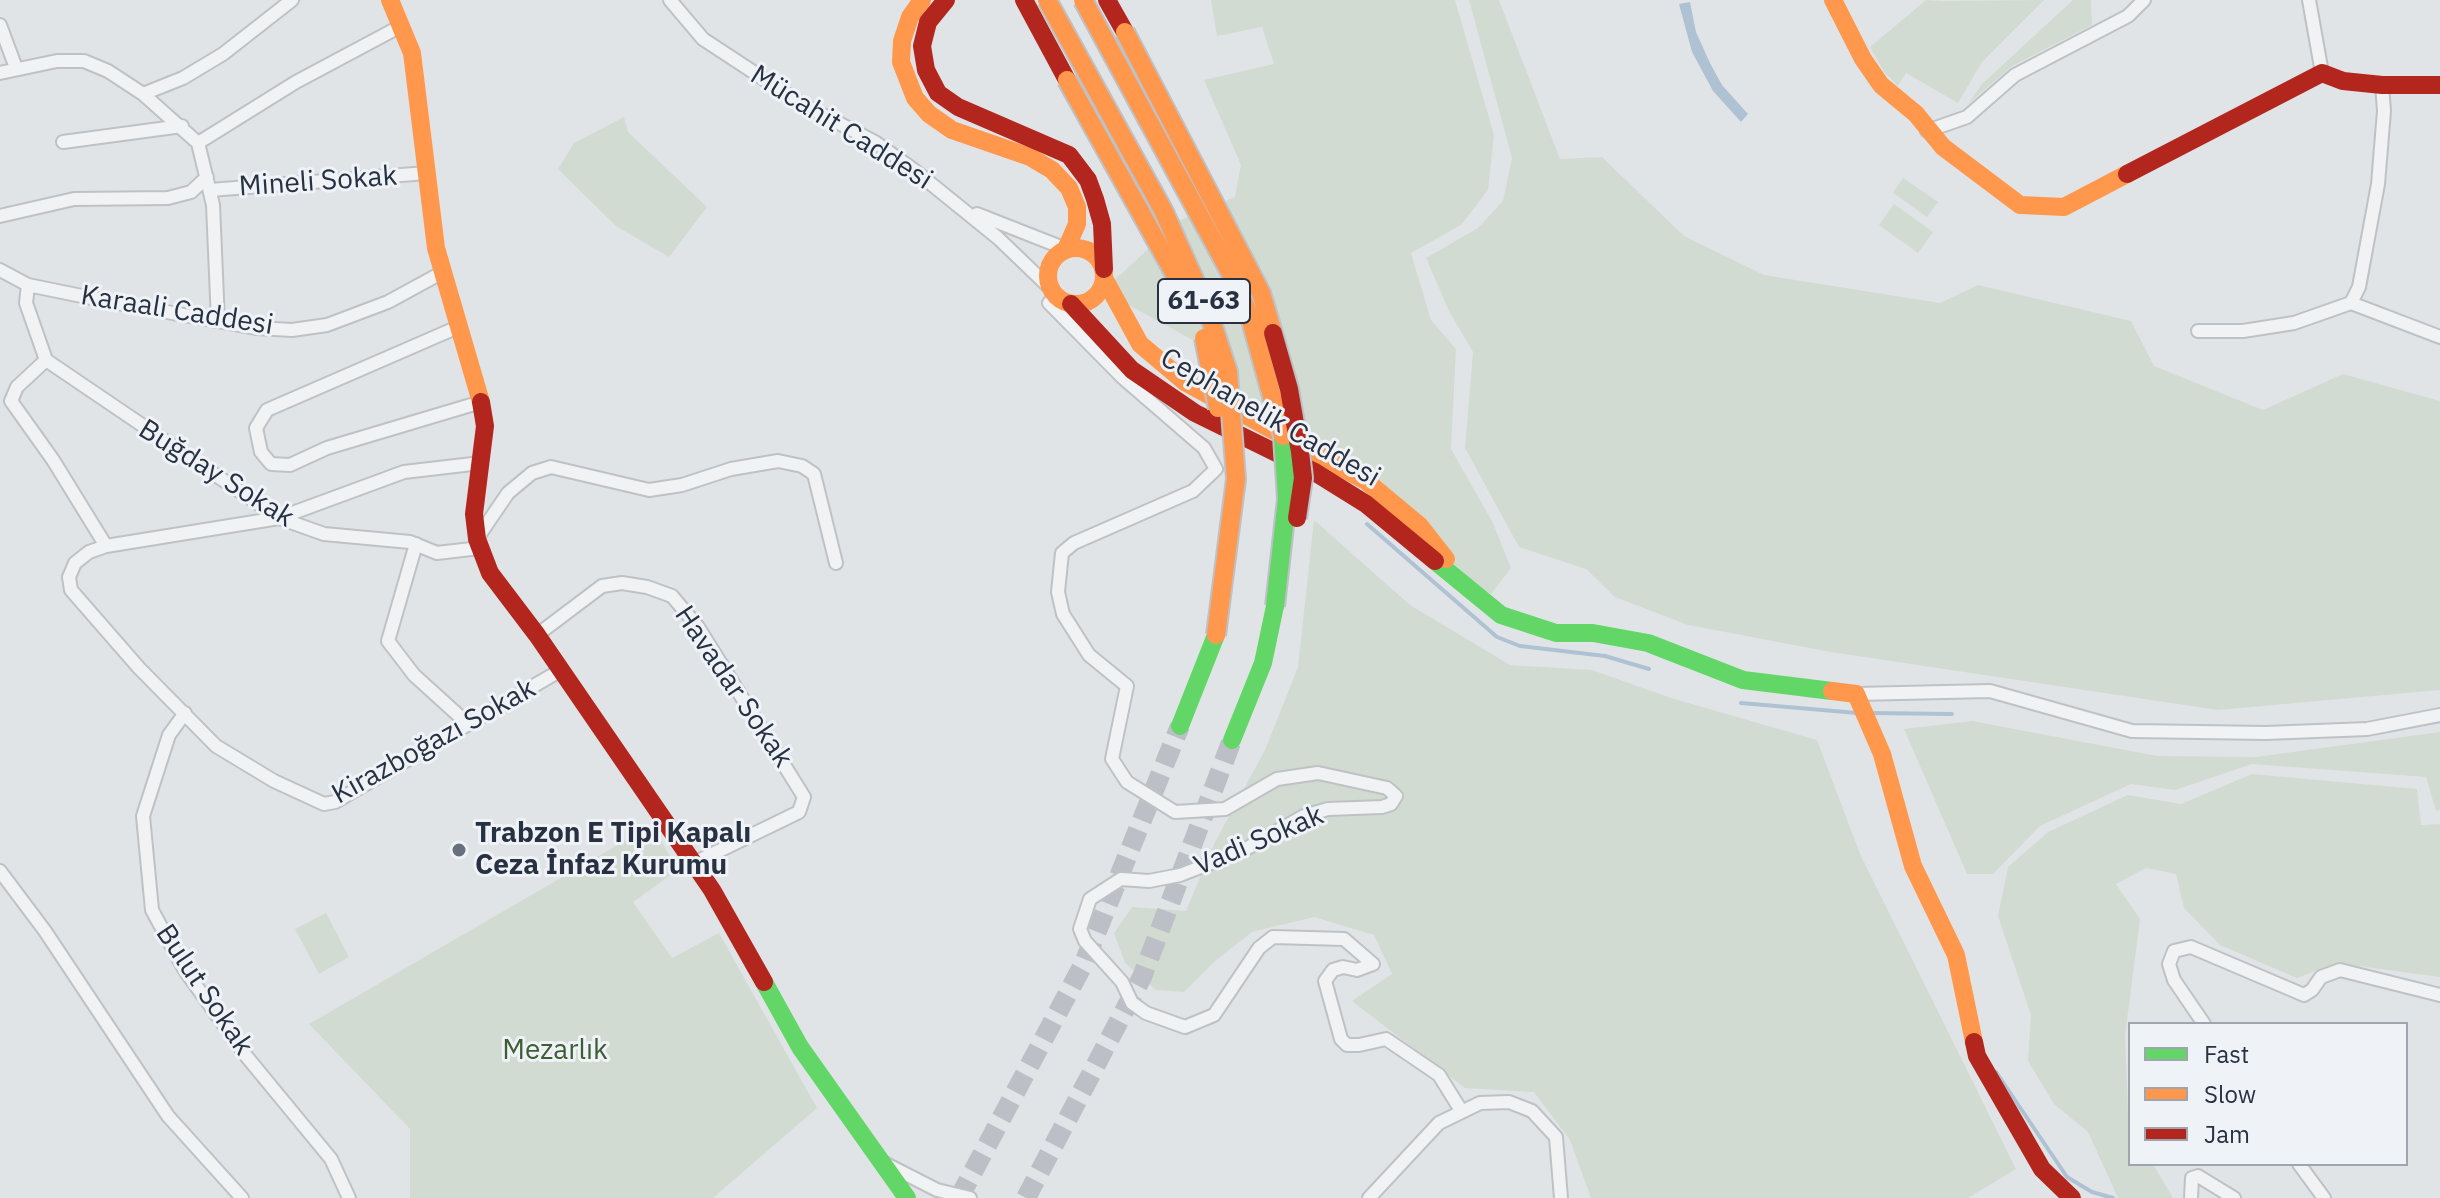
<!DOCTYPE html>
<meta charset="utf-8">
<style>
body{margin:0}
#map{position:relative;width:2440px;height:1198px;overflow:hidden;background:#e1e4e7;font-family:"IBM Plex Sans",sans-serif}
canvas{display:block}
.legend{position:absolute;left:2128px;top:1022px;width:280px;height:144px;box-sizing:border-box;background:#eff2f7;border:2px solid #9fa5ae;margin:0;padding:10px 14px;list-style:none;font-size:24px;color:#273141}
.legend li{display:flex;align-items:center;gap:16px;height:40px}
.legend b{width:40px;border:2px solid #9fa5ae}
</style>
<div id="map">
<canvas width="2440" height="1198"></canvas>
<ul class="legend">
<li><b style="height:10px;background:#63d668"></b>Fast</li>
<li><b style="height:10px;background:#ff974d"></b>Slow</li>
<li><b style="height:10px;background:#b3261e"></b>Jam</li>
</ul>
</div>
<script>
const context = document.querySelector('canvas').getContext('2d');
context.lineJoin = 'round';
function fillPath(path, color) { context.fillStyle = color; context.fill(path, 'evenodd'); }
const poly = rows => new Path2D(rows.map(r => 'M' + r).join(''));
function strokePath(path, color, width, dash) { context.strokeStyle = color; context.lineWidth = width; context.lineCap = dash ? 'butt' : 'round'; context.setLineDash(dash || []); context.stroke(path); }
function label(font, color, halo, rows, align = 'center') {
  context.font = font + ' "IBM Plex Sans",sans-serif'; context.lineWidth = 6; context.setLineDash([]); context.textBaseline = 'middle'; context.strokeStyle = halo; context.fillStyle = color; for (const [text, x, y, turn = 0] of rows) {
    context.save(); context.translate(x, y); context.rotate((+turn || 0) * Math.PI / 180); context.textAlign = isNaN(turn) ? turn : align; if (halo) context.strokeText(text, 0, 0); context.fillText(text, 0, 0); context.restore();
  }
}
fillPath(poly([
 [1211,0,1455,0,1494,135,1488,190,1461,225,1411,253,1431,320,1456,349,1451,449,1493,523,1511,568,1491,594,1476,587,1305,436,1240,418,1198,343,1127,304,1110,284,1180,220,1235,197,1241,165,1204,80,1274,64,1262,27,1217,36],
 [1469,0,1499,0,1560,159,1602,157,1684,236,1764,275,1940,303,1978,285,2131,321,2154,366,2263,410,2343,374,2440,401,2440,690,2218,710,1831,652,1688,625,1615,597,1586,569,1519,547,1465,448,1473,352,1449,311,1426,258,1478,228,1503,201,1512,158],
 [1926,0,1943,1,2044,0,1982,62,1958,103,1906,73,1898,86,1884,72,1870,47],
 [2073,0,2091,0,2092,25,2012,66,1967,105,1982,84],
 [624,117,628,132,707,207,669,257,616,226,558,169,574,143],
 [1903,178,1938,202,1927,217,1893,193],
 [1894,204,1933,232,1918,253,1879,225],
 [1314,520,1410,605,1510,665,1592,670,1671,698,1817,740,1860,854,2016,1169,1968,1198,1591,1198,1570,1140,1534,1092,1465,1088,1352,1001,1392,974,1374,935,1314,917,1252,932,1215,961,1184,992,1156,990,1125,963,1114,933,1132,907,1186,911,1214,844,1265,750,1298,667],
 [1972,721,2157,756,2256,757,2440,732,2440,810,2436,811,2426,777,2252,764,2175,790,2131,784,2040,826,1993,874,1967,874,1904,729],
 [2252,774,2417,789,2421,825,2440,824,2440,977,2336,963,2297,978,2220,945,2184,908,2176,874,2146,868,2116,884,2140,919,2125,1036,2130,1164,2153,1164,2173,1198,2118,1198,2088,1132,2054,1104,2028,1061,2031,1015,1998,916,2008,867,2048,832,2128,795,2181,804],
 [652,825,678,870,633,902,672,958,719,933,817,1108,713,1198,410,1198,410,1129,309,1024],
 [326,913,349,957,319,974,295,929]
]), '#d2dbd2');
fillPath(poly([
 [1690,2,1696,32,1710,63,1722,85,1748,114,1741,122,1713,91,1692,52,1679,4]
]), '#aec2d4');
strokePath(poly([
 [1367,524,1497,637,1520,646,1605,656,1649,669],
 [1741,703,1857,713],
 [1870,713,1952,714],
 [1996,1072,2067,1177,2092,1192,2113,1198]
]), '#aec2d4', 4);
strokePath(poly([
 [959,1198,1084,963,1180,726],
 [1026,1198,1142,977,1232,740]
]), '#bcc0c6', 20, [20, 10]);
const street = poly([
 [670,0,703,39,802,104,875,142,914,170,998,238,1050,288],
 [2309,0,2322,73],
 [0,25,16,68],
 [0,73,57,61,84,61,108,71,143,94,198,143,213,205,218,321],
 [143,94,183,78,223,54,292,0],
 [1927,131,1967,117,2015,75,2128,16,2144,0],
 [63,142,182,126],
 [198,143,296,82,401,26],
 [210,190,427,173],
 [977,214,1066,249],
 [0,216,74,199,168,198,191,192,207,177],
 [0,270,28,285,111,302,256,328,292,330,327,325,388,302,443,272],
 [28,285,26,303,46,360,279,518,324,534,410,542,437,553,480,548],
 [1055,295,1049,303,1123,378,1204,448,1216,469,1193,491,1074,543,1062,553,1058,592,1063,614,1089,655,1127,686,1112,759,1127,782,1175,812,1225,809,1277,779,1318,773,1387,788,1396,796,1391,804,1382,807,1328,809,1304,816,1242,851,1180,875,1149,881,1121,879,1090,899,1080,929,1085,941,1122,982,1132,1003,1146,1013,1185,1027,1214,1015,1259,948,1273,937,1344,939,1373,964,1357,970,1343,967,1333,970,1325,981,1341,1039,1347,1045,1359,1045,1386,1039,1439,1075,1462,1112],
 [2351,303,2359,287,2378,184,2384,111,2382,85],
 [458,327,267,410,256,428,261,452,271,464,290,465,327,448,481,402],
 [2198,331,2243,331,2294,323,2351,303,2440,337],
 [46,360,17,387,11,401,53,460,106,546],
 [481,463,404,472,279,518,106,546,89,552,75,563,69,577,71,590,139,668,216,746,274,781,324,804,335,802,561,670],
 [478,537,508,493,532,473,551,467,649,490,682,485,731,469,778,461,802,466,814,474,836,563],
 [416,544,388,641,414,675,468,724],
 [537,635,602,586,622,583,647,587,672,596,698,627,804,797,799,812,694,863],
 [1856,694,1990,691,2132,731,2266,733,2367,729,2440,715],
 [185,713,169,735,143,816,152,910,184,969,247,1057,331,1159,349,1198],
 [0,871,45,931,168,1116,242,1198],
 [2204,1024,2174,980,2169,964,2174,951,2191,947,2304,995,2312,990,2321,977,2340,970,2440,995],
 [884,1163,937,1190,970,1198],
 [2299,1164,2324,1198],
 [1369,1198,1439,1123,1480,1103,1509,1102,1532,1111,1556,1137,1561,1198],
 [2191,1198,2192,1178,2198,1176,2234,1198]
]);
strokePath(street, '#bfc2c5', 16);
strokePath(street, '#f1f2f3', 12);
strokePath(poly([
 [1435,561,1501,615,1556,633,1593,633,1648,643,1743,680,1832,691],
 [1180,726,1216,635],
 [1232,740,1263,663,1275,606],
 [764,982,800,1047,907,1198]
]), '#63d668', 18);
strokePath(poly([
 [390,0,412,53,436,248,481,402],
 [922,0,910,17,902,41,901,62,915,98,929,114,952,130,1030,157,1052,170,1069,188,1077,207,1077,224,1066,249],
 [1833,0,1863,59,1881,85,1916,114,1943,147,2020,205,2064,207,2127,174],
 '1048 276a28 28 0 1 1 56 0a28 28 0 1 1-56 0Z',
 [1104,278,1140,344,1185,382,1366,481,1420,526,1446,559],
 [1832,691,1856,694,1882,754,1913,866,1956,955,1974,1042]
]), '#ff974d', 18);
strokePath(poly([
 [946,0,928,22,922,46,926,70,938,93,958,107,1069,155,1088,180,1095,199,1102,224,1104,269],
 [1024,0,1067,80],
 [1107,0,1125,32],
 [2127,174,2322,73,2343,81,2382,85,2440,85],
 [1071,304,1132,370,1195,413,1313,471,1366,504,1435,561],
 [481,402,485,426,474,514,477,539,490,573,537,635,712,890,764,982],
 [1974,1042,1977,1056,2042,1169,2072,1198]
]), '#b3261e', 18);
const fastBridge = poly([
 [1275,606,1287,499,1283,436]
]);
const slowBridge = poly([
 [1047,0,1163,210,1207,308,1228,372,1236,479,1216,635],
 [1083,0,1230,272,1250,317,1283,436],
 [1125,32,1261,293,1273,333],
 [1067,80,1193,307],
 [1204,338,1218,408]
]);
const jamBridge = poly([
 [1273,333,1289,389,1300,452,1303,478,1297,518]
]);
strokePath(fastBridge, '#bec1c5', 22, []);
strokePath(slowBridge, '#bec1c5', 22, []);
strokePath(jamBridge, '#bec1c5', 22, []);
strokePath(fastBridge, '#63d668', 18);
strokePath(slowBridge, '#ff974d', 18);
strokePath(jamBridge, '#b3261e', 18);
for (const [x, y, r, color] of [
 [459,850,8,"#68707b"]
]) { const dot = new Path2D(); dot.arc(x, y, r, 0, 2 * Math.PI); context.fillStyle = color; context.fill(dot); strokePath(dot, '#eff2f7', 3); }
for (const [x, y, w] of [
 [1204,301,92]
]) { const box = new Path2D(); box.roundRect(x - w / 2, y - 22, w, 44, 6); context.fillStyle = '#eff2f7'; context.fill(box); strokePath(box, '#273141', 2); }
label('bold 26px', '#273141', null, [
 ["61-63",1204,301]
]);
label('28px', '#273141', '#eff2f7', [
 ["Mücahit Caddesi",841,128,32],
 ["Mineli Sokak",318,182,-4],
 ["Karaali Caddesi",177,311,9],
 ["Cephanelik Caddesi",1270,418,30],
 ["Buğday Sokak",216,474,32],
 ["Havadar Sokak",733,687,56],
 ["Kirazboğazı Sokak",434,742,-29],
 ["Vadi Sokak",1259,841,-23],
 ["Bulut Sokak",204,990,56]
]);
label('bold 28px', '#273141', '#eff2f7', [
 ["Trabzon E Tipi Kapalı",475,834],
 ["Ceza İnfaz Kurumu",475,866]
], 'left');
label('28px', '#3d5e33', '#eff2f7', [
 ["Mezarlık",555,1051]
]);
</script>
